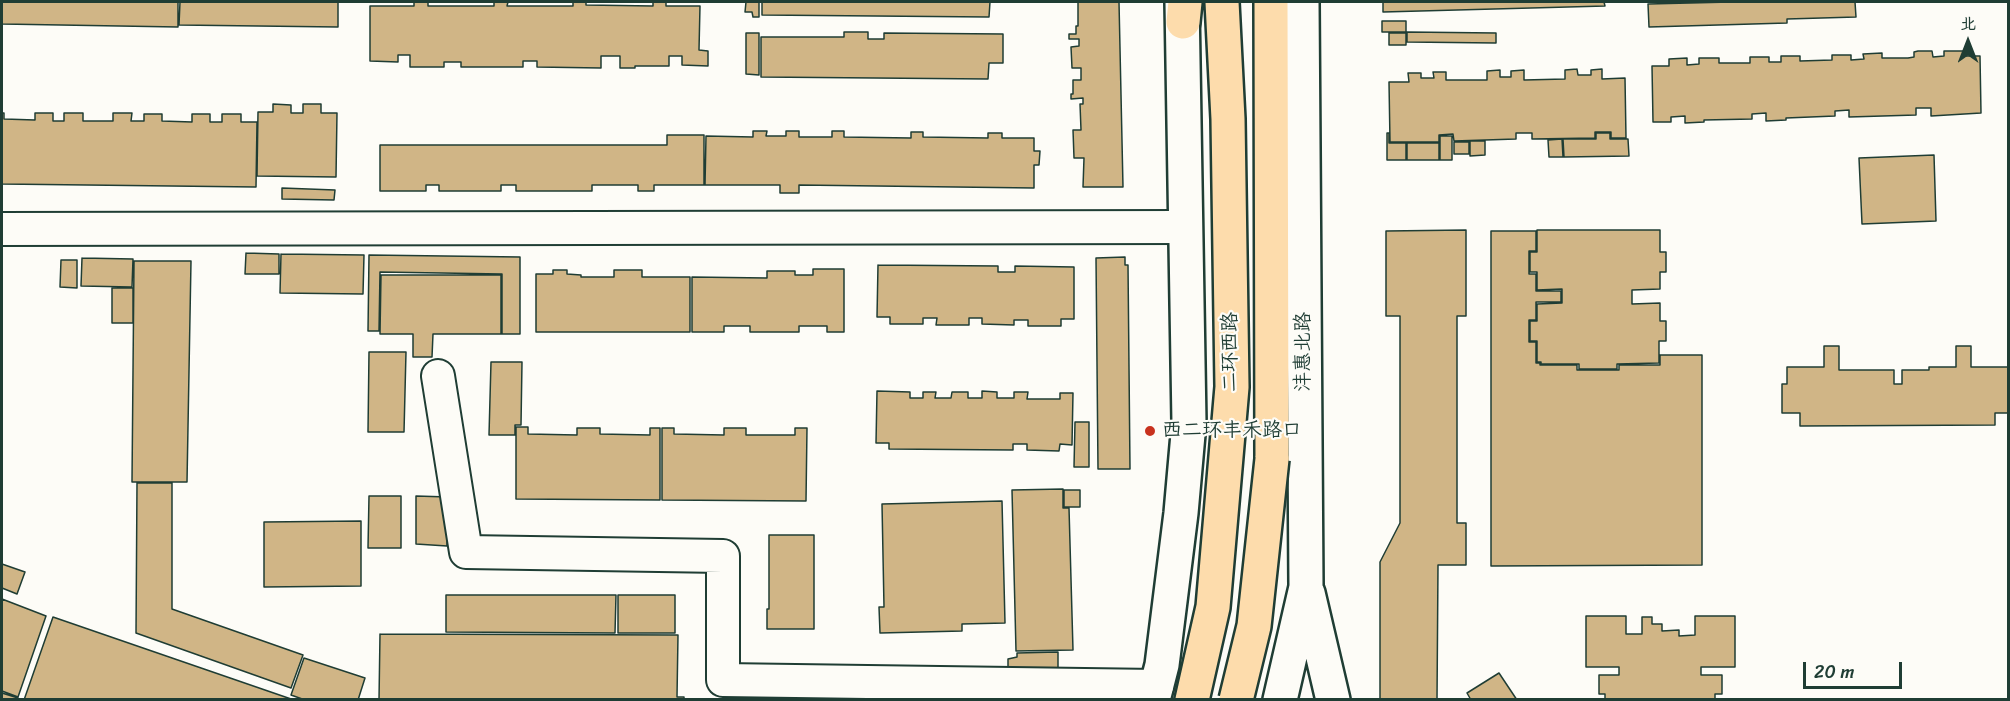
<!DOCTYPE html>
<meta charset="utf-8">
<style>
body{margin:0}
#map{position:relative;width:2010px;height:701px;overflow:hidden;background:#fdfcf7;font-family:Sriracha,"LXGW WenKai TC",sans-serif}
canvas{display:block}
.frame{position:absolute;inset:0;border:3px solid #1f3d34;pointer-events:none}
.north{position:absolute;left:1938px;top:12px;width:60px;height:60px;-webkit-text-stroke:4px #fdfcf7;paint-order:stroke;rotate:0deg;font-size:16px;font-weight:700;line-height:24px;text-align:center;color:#1f3d34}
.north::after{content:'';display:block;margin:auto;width:21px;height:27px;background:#1f3d34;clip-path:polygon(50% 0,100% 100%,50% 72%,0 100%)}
.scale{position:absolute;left:1803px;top:662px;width:99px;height:27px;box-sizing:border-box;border:3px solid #1f3d34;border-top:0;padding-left:8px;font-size:18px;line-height:21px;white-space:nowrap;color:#1f3d34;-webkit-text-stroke:4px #fdfcf7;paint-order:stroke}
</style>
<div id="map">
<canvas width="2010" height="701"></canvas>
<div class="frame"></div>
<div class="north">北</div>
<div class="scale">20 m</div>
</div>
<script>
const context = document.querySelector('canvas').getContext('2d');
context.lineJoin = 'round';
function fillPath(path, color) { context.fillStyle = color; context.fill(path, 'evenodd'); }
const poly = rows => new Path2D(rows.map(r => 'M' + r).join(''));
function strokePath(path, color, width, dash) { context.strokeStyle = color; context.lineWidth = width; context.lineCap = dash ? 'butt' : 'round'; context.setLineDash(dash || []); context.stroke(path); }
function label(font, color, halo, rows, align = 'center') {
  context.font = font + ' Sriracha,"LXGW WenKai TC",sans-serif'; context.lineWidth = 4.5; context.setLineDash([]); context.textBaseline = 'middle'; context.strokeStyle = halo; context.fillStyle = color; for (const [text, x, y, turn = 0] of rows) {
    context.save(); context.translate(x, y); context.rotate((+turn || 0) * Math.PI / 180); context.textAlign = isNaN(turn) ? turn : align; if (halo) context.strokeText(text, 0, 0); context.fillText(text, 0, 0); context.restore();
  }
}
const building = poly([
 [2,2,178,2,178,27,2,24,2,2],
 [180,2,338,2,338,27,179,25,180,2],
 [414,2,428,2,428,6,494,6,494,2,508,2,507,6,573,6,573,2,586,2,586,5,653,6,653,2,666,2,666,6,700,6,699,50,708,51,708,66,682,65,682,56,669,56,669,66,635,66,635,68,620,68,620,56,601,56,601,68,537,67,537,61,523,61,523,67,461,67,461,62,444,62,444,67,410,67,410,55,398,55,398,62,370,61,370,6,414,6,414,2],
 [746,2,759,2,759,17,753,17,752,12,745,12,746,2],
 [762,2,990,2,989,17,762,15,762,2],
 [1078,2,1119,2,1123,187,1083,187,1084,158,1074,158,1073,130,1081,130,1080,104,1083,104,1083,98,1071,99,1071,94,1073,94,1073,80,1081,80,1081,68,1072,68,1071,47,1079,46,1079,39,1069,39,1069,34,1076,34,1076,26,1078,26,1078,2],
 [1383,2,1604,2,1605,6,1383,12,1383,2],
 [1731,2,1855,2,1856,17,1787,19,1787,23,1649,27,1648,4,1731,2],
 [1382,21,1406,21,1406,32,1382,32,1382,21],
 [844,32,868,32,868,39,884,39,884,33,1003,34,1003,63,989,63,988,79,761,77,761,37,844,37,844,32],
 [1407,32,1496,33,1496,43,1407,42,1407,32],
 [746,33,759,33,759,75,746,74,746,33],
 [1389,33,1406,33,1406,45,1389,45,1389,33],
 [1918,51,1932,51,1933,57,1944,56,1944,51,1964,51,1964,56,1980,56,1981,113,1931,116,1931,108,1916,108,1916,115,1849,117,1849,110,1835,111,1835,116,1786,118,1786,120,1766,121,1766,113,1752,114,1752,119,1704,120,1704,122,1685,123,1685,116,1671,117,1671,122,1653,122,1652,66,1669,66,1669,59,1687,58,1687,65,1699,64,1699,58,1719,58,1719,63,1750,63,1750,57,1769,57,1769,62,1781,62,1781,56,1800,56,1800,61,1832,60,1832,55,1851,55,1851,60,1864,59,1863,54,1882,53,1882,58,1908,58,1914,57,1914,52,1918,51],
 [1577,69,1578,75,1591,75,1591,70,1602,69,1602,79,1625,78,1626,138,1611,138,1611,132,1595,132,1595,138,1532,139,1532,133,1516,133,1516,139,1454,141,1453,134,1439,135,1439,142,1390,142,1389,82,1409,82,1408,73,1421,73,1421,78,1434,78,1433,72,1446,72,1446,80,1487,80,1487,71,1500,70,1500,77,1511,77,1511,71,1524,70,1524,80,1565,79,1565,70,1577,69],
 [273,104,291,105,291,113,303,113,303,104,321,104,321,113,337,113,336,177,257,176,258,112,273,112,273,104],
 [2,113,4,113,4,119,35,120,35,113,53,113,53,121,64,121,64,113,83,113,83,121,113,121,113,113,132,113,131,121,144,121,144,114,162,114,162,121,192,122,192,114,210,114,210,122,222,122,222,114,241,114,241,122,257,122,256,187,2,184,2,113],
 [753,131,767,131,766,136,786,136,786,131,799,131,799,137,832,137,832,131,844,131,844,137,911,138,911,132,923,132,923,137,988,138,988,133,1002,133,1002,138,1034,138,1034,151,1040,151,1039,165,1034,165,1034,188,799,185,799,193,780,193,780,185,705,185,706,136,753,137,753,131],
 [1387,133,1389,133,1389,143,1406,143,1406,160,1387,160,1387,133],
 [1596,133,1610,133,1610,139,1628,139,1629,156,1564,157,1563,139,1596,139,1596,133],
 [667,135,704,135,704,185,654,185,654,191,638,191,638,185,592,185,592,191,516,191,516,185,501,185,501,191,439,191,439,185,426,185,426,191,380,191,380,145,667,145,667,135],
 [1440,136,1452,136,1452,160,1440,160,1440,136],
 [1562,139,1563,157,1549,157,1548,140,1562,139],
 [1470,141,1485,141,1485,155,1470,156,1470,141],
 [1454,142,1469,142,1469,154,1454,154,1454,142],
 [1407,143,1439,143,1439,160,1407,160,1407,143],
 [1934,155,1936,221,1862,224,1859,158,1934,155],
 [282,188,335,190,334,200,282,199,282,188],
 [1466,230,1466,316,1457,316,1457,523,1466,523,1466,565,1438,565,1437,700,1380,700,1380,562,1400,523,1400,316,1386,316,1386,231,1466,230],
 [1537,230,1660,230,1660,252,1666,252,1666,272,1660,272,1660,289,1632,290,1632,304,1660,303,1660,321,1666,321,1666,341,1659,341,1659,363,1617,364,1617,369,1579,369,1579,364,1541,364,1541,362,1537,362,1537,341,1530,341,1530,321,1537,321,1537,304,1562,303,1562,289,1537,290,1537,272,1530,272,1530,252,1537,252,1537,230],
 [1491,231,1536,231,1536,251,1529,251,1529,274,1536,274,1536,291,1561,291,1561,302,1536,302,1536,320,1529,320,1529,342,1536,342,1536,363,1540,363,1540,365,1577,365,1577,370,1619,370,1619,365,1660,365,1660,355,1702,355,1702,565,1491,566,1491,231],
 [246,253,279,254,279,274,245,274,246,253],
 [281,254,364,255,363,294,280,293,281,254],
 [369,255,520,257,520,334,502,334,502,274,380,272,379,331,368,331,369,255],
 [1125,257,1125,265,1128,265,1130,469,1098,469,1096,258,1125,257],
 [82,258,133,259,132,287,81,286,82,258],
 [61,260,77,260,77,288,60,287,61,260],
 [134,261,191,261,187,482,132,482,134,261],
 [878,265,998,266,998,272,1015,272,1015,266,1074,267,1074,319,1061,319,1061,326,1028,326,1028,320,1014,320,1014,325,982,324,982,318,969,318,969,325,936,325,937,318,923,318,923,324,890,324,890,317,877,317,878,265],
 [813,269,844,269,844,332,827,332,827,326,799,326,799,332,750,332,750,326,724,326,724,332,692,332,692,277,767,278,767,271,795,271,795,275,813,275,813,269],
 [553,270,567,270,567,274,581,275,581,277,614,277,614,270,642,270,642,277,690,277,690,332,536,332,536,274,553,274,553,270],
 [381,275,501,275,501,334,433,334,432,357,413,357,413,334,380,334,381,275],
 [112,288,133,288,133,323,112,323,112,288],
 [1824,346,1839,346,1839,370,1894,370,1894,384,1902,384,1902,370,1929,370,1929,367,1956,367,1956,346,1971,346,1971,367,2008,367,2008,413,1995,413,1995,425,1800,426,1800,413,1782,413,1782,384,1787,384,1787,367,1824,367,1824,346],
 [369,352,406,352,404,432,368,432,369,352],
 [491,362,522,362,521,425,515,425,515,435,489,435,491,362],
 [877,391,910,392,910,398,923,398,923,392,936,392,935,398,951,398,952,392,968,392,968,398,982,398,982,391,997,392,997,398,1014,398,1014,392,1028,392,1027,399,1060,399,1060,393,1073,393,1072,445,1060,444,1059,451,1027,450,1027,444,1013,444,1013,450,889,449,889,443,876,443,877,391],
 [1075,422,1089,422,1089,467,1074,467,1075,422],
 [516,427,528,427,528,434,577,435,577,428,600,428,600,434,650,435,650,428,660,428,660,500,516,499,516,427],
 [662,428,674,428,674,434,724,435,724,428,746,428,746,435,795,435,795,428,807,428,806,501,662,500,662,428],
 [137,483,172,483,172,609,303,655,291,688,136,633,137,483],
 [1063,489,1063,508,1069,508,1073,650,1016,651,1012,490,1063,489],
 [1064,490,1080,490,1080,507,1064,507,1064,490],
 [369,496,401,496,401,548,368,548,369,496],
 [416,496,448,497,447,546,416,544,416,496],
 [1002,501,1005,623,962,624,962,631,880,633,879,607,884,607,882,504,1002,501],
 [361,521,361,586,264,587,264,522,361,521],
 [769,535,814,535,814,629,767,629,767,609,769,609,769,535],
 [2,564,25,572,17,594,2,588,2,564],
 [446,595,616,595,615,633,446,632,446,595],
 [618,595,675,595,675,633,618,633,618,595],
 [2,599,46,616,18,697,2,691,2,599],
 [1586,616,1626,616,1626,634,1642,634,1642,617,1652,617,1652,624,1662,624,1662,631,1679,630,1679,636,1695,635,1695,616,1735,616,1735,667,1701,667,1701,675,1722,675,1722,694,1715,694,1715,700,1605,700,1605,694,1599,694,1599,675,1619,675,1619,667,1586,667,1586,616],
 [53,617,294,700,24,700,53,617],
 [380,634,678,635,677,697,684,697,684,700,379,700,380,634],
 [1058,652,1058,669,1008,670,1008,659,1017,657,1017,653,1058,652],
 [304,658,365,678,358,700,305,700,291,695,304,658],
 [1499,673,1517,700,1471,700,1467,693,1499,673],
 [2,693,18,698,17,700,2,700,2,693]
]);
fillPath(building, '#d0b586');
strokePath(building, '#1f3d34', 1.5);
const street = poly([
 [2,229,1186,227],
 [438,376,466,552,723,556,723,680,1157,686]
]);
const secondary = poly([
 [1308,593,1333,700],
 [1153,700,1162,665,1181,513,1189,423,1182,2],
 [1280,700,1306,587,1302,2]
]);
const highway = poly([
 [1271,2,1272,459],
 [1183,22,1185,2],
 [1192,700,1213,607,1232,387,1228,119,1222,2]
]);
strokePath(street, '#1f3d34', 36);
strokePath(secondary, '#1f3d34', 38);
strokePath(highway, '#1f3d34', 38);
strokePath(street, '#fdfcf7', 32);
strokePath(secondary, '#fdfcf7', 33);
strokePath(highway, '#fddcac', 33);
const highwayBridge = poly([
 [1236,700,1254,626,1272,459]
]);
strokePath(highwayBridge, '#1f3d34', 38, []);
strokePath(highwayBridge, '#fddcac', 33);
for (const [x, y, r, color] of [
 [1150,431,6,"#c8321e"]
]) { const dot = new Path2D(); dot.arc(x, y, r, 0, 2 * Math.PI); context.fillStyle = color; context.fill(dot); strokePath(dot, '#fdfcf7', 2); }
label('20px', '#1f3d34', '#fdfcf7', [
 ["二环西路",1231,352,-90],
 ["沣惠北路",1304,352,-90]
]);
label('20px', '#1f3d34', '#fdfcf7', [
 ["西二环丰禾路口",1162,431]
], 'left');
</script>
